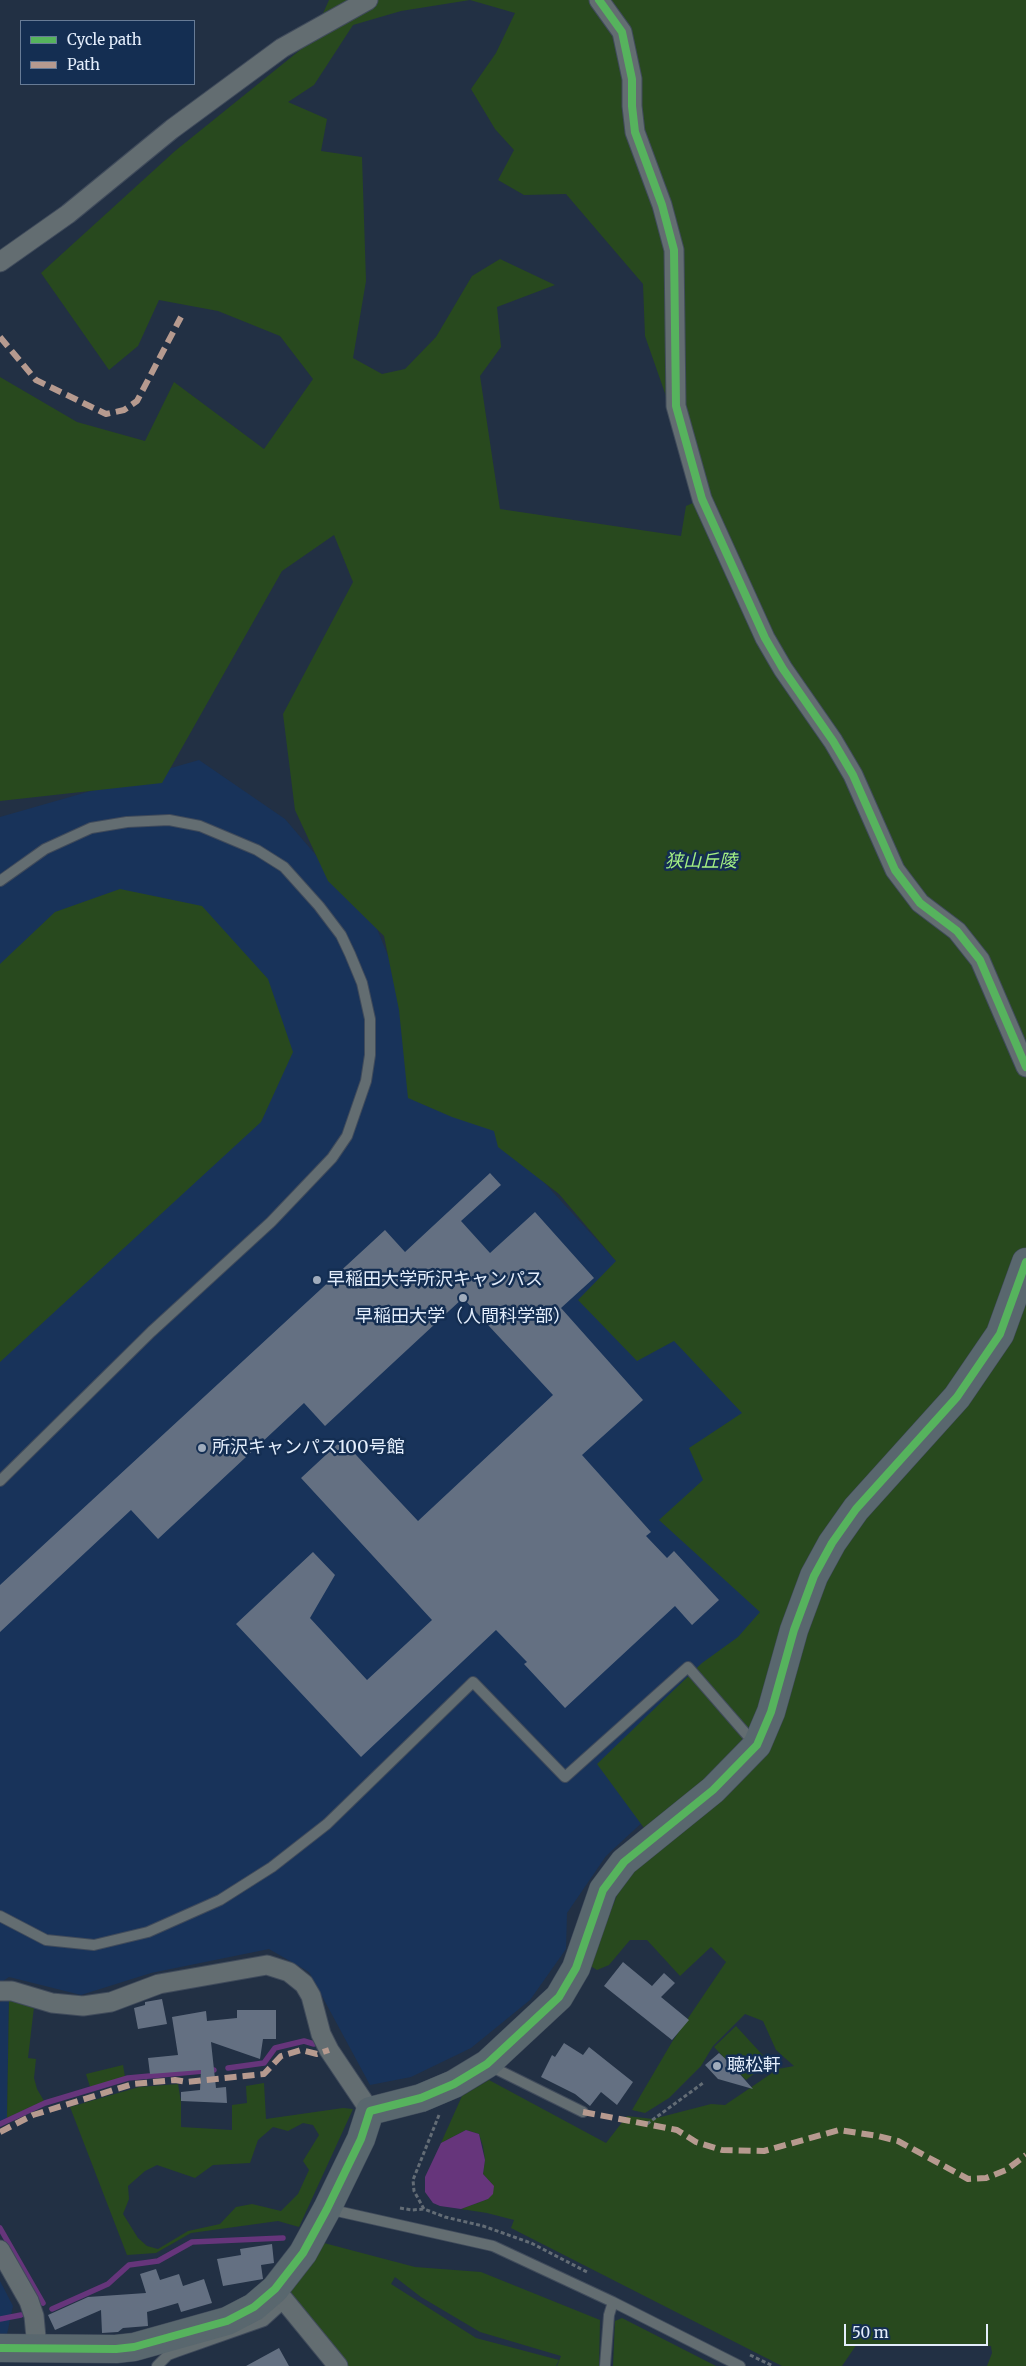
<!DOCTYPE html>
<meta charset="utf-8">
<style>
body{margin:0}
#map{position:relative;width:1026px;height:2366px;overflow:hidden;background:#223044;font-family:Merriweather,serif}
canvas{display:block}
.legend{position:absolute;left:20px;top:20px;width:175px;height:65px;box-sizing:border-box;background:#142e52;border:1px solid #677b96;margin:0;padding:6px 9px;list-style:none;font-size:15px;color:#e4eefc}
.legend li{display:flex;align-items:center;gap:10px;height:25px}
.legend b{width:25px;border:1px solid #677b96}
.scale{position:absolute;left:844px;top:2324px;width:144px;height:22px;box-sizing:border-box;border:2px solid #e4eefc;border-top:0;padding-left:6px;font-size:15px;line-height:18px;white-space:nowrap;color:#e4eefc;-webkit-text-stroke:4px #142e52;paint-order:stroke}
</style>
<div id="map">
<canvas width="1026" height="2366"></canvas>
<ul class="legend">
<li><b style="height:6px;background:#56b35d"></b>Cycle path</li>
<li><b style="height:6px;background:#b69a8f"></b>Path</li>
</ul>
<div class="scale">50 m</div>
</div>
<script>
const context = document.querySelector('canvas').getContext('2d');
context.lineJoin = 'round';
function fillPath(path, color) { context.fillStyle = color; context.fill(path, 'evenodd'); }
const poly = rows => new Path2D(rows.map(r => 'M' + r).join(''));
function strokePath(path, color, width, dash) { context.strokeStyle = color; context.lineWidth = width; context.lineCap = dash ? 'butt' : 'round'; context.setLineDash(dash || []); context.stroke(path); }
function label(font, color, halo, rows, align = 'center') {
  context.font = font + ' Merriweather,"Noto Sans JP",serif'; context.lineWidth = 5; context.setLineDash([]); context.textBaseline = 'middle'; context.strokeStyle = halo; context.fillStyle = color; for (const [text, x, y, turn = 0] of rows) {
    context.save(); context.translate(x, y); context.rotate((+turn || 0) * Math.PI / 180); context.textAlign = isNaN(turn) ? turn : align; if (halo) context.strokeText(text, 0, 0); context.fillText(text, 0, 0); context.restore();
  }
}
fillPath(poly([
 [199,760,285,819,375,924,430,1058,838,1503,661,1805,606,1856,567,1913,566,1949,530,2000,471,2048,411,2077,370,2085,309,1972,269,1949,151,1973,81,1995,9,1977,0,1983,0,817],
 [9,1999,7,2118,0,2121,0,2002],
 [0,2281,13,2306,7,2334,0,2334]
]), '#18335a');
fillPath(poly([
 [329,0,1026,0,1026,2366,987,2366,992,2353,991,2346,857,2344,842,2366,782,2366,511,2228,514,2220,487,2213,461,2209,488,2199,492,2184,483,2174,485,2160,483,2146,479,2134,466,2130,441,2143,462,2096,489,2080,606,2143,627,2116,653,2119,711,2104,725,2105,778,2069,794,2066,776,2050,763,2021,745,2014,713,2046,701,2066,669,2098,645,2113,632,2110,672,2042,726,1962,711,1947,680,1976,647,1940,630,1940,609,1965,597,1970,589,1965,644,1828,597,1764,702,1663,738,1637,760,1612,659,1520,703,1480,689,1448,742,1413,674,1341,637,1361,578,1300,616,1261,559,1194,498,1147,494,1131,452,1117,408,1098,399,1010,384,936,328,881,295,810,283,714,353,582,334,535,282,571,162,783,0,801,0,377,77,422,145,441,174,382,264,449,313,379,280,336,218,311,159,300,138,346,109,370,41,273,175,151,310,42],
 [470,0,515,13,496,53,471,89,495,129,514,150,498,180,524,195,566,194,643,284,645,336,702,499,686,506,681,536,500,509,480,376,501,347,497,307,555,285,500,259,472,276,436,337,405,369,382,374,353,358,366,281,362,157,321,151,327,119,288,102,314,85,353,25,401,11],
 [120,889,202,906,268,979,293,1052,261,1122,0,1362,0,964,55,912],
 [9,1999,34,2007,28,2058,36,2059,34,2078,37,2089,44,2101,7,2118],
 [736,2026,769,2062,746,2080,714,2047],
 [123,2065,125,2077,90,2087,86,2074],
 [264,2083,266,2119,343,2108,353,2109,299,2227,278,2221,191,2233,156,2253,127,2255,70,2107,139,2087,178,2084,181,2102,181,2127,232,2130,232,2105,247,2103,246,2086],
 [303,2123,313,2125,319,2135,303,2161,309,2170,298,2194,281,2211,252,2204,236,2207,220,2224,188,2231,158,2249,147,2246,138,2238,123,2214,129,2199,128,2186,145,2171,157,2165,195,2178,213,2165,250,2163,258,2140,273,2127,288,2131],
 [324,2243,415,2267,481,2272,600,2320,599,2366,557,2366,561,2356,480,2332,421,2297,395,2277,391,2284,476,2338,559,2360,556,2366,346,2366,342,2355,289,2293],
 [622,2318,716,2366,613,2366,615,2321]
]), '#28491e');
fillPath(poly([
 [466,2130,479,2134,485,2160,483,2174,494,2186,493,2194,488,2199,461,2209,440,2206,433,2203,425,2192,425,2177,441,2143]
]), '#66357b');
strokePath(poly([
 [228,2068,264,2063,275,2048,304,2041,314,2044],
 [0,2124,45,2103,128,2078,214,2070],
 [0,2228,43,2303],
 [52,2309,108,2284,129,2265,158,2261,192,2242,283,2238],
 [0,2319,21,2315]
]), '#66357b', 5.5);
fillPath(poly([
 [490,1173,501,1185,461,1221,490,1253,535,1212,594,1278,561,1308,643,1400,582,1455,651,1532,646,1536,667,1558,674,1551,719,1600,692,1625,675,1606,565,1708,524,1664,527,1662,496,1630,361,1757,236,1624,313,1552,335,1575,310,1618,367,1680,432,1620,301,1478,342,1440,418,1521,553,1395,463,1298,325,1426,304,1403,158,1539,131,1510,0,1632,0,1585,385,1230,405,1252],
 [623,1962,652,1986,664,1973,675,1983,661,1997,689,2020,672,2040,604,1986],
 [162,1999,167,2024,138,2029,134,2008,145,2005,145,2002],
 [237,2010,276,2010,276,2039,263,2039,260,2059,211,2042,216,2088,226,2087,227,2103,181,2101,181,2092,200,2090,201,2070,150,2074,148,2058,178,2055,172,2017,206,2011,207,2021,237,2018],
 [564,2043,583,2055,589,2047,633,2082,617,2105,601,2092,590,2106,575,2094,541,2077,552,2055,555,2057],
 [719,2053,730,2063,753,2089,718,2079,705,2065],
 [272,2244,274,2263,261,2265,263,2279,223,2286,217,2259,241,2255,240,2249],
 [156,2269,160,2280,179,2274,183,2286,204,2279,212,2303,181,2312,178,2303,147,2312,148,2326,123,2328,118,2332,102,2333,101,2310,55,2330,48,2315,88,2297,146,2293,140,2274],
 [279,2348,289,2366,246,2366]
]), '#647082');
const lane = poly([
 [0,881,45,849,91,828,127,822,169,820,200,826,257,850,284,867,319,906,341,935,350,954,362,983,370,1019,370,1055,366,1081,347,1136,332,1158,271,1222,151,1332,0,1481],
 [0,1916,46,1940,94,1945,148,1932,220,1900,272,1867,327,1824,473,1682,565,1777,688,1667,754,1743],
 [488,2065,583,2112],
 [328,2209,493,2246,613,2302,740,2366],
 [157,2366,168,2355,176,2352,264,2321,286,2301],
 [605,2366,609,2315,613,2302]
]);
const street = poly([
 [599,0,622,32,632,79,632,106,635,132,662,205,674,250,676,406,702,499,765,638,783,669,833,741,853,775,895,870,920,903,957,931,980,960,1026,1067],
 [0,262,68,214,172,129,282,48,368,0],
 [0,1991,12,1991,52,2003,83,2006,111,2002,159,1984,267,1965,289,1972,304,1984,311,1996,321,2034,329,2050,370,2111],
 [0,2250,29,2301,34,2316,37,2348],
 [275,2289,338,2366]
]);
const secondary = poly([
 [0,2348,116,2349,134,2347,227,2321,254,2307,275,2289,303,2253,327,2209,361,2139,370,2111,421,2098,454,2084,487,2064,559,1997,576,1968,603,1890,624,1862,713,1790,757,1745,771,1712,794,1630,814,1576,832,1543,856,1509,957,1397,1000,1334,1026,1262]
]);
strokePath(lane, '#404b5b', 12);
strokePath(street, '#404b5b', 21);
strokePath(secondary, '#404b5b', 29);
strokePath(poly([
 [439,2115,413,2180,414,2191,424,2209,445,2217,483,2226,531,2243,589,2273],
 [647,2124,703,2083],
 [400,2208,412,2210,424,2209],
 [750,2355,773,2366]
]), '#636c75', 3, [4, 2.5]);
strokePath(lane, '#636d71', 10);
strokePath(street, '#636d71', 19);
strokePath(secondary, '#59676e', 28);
strokePath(poly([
 [0,337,36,380,106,414,124,410,137,401,181,317],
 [583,2112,677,2130,696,2142,722,2150,764,2151,839,2130,878,2136,898,2141,968,2179,986,2178,1006,2170,1026,2155],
 [0,2132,33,2115,133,2084,175,2080,187,2082,264,2074,281,2056,301,2050,317,2054,329,2050]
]), '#b69a8f', 6, [12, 6]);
strokePath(poly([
 [599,0,622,32,632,79,632,106,635,132,662,205,674,250,676,406,702,499,765,638,783,669,833,741,853,775,895,870,920,903,957,931,980,960,1026,1067],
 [0,2348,116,2349,134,2347,227,2321,254,2307,275,2289,303,2253,327,2209,361,2139,370,2111,421,2098,454,2084,487,2064,559,1997,576,1968,603,1890,624,1862,713,1790,757,1745,771,1712,794,1630,814,1576,832,1543,856,1509,957,1397,1000,1334,1026,1262]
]), '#56b35d', 8);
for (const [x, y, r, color] of [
 [317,1280,5,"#a0acbc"],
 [463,1298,5,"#a0acbc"],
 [202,1448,5,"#a0acbc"],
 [717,2066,5,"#a0acbc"]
]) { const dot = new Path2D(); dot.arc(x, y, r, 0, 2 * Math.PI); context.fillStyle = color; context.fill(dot); strokePath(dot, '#142e52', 2); }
label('italic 18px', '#a3ef83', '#142e52', [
 ["狭山丘陵",701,862]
]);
label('18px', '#e4eefc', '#142e52', [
 ["早稲田大学所沢キャンパス",327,1280],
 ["早稲田大学（人間科学部）",463,1317,"center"],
 ["所沢キャンパス100号館",212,1448],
 ["聴松軒",727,2066]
], 'left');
</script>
